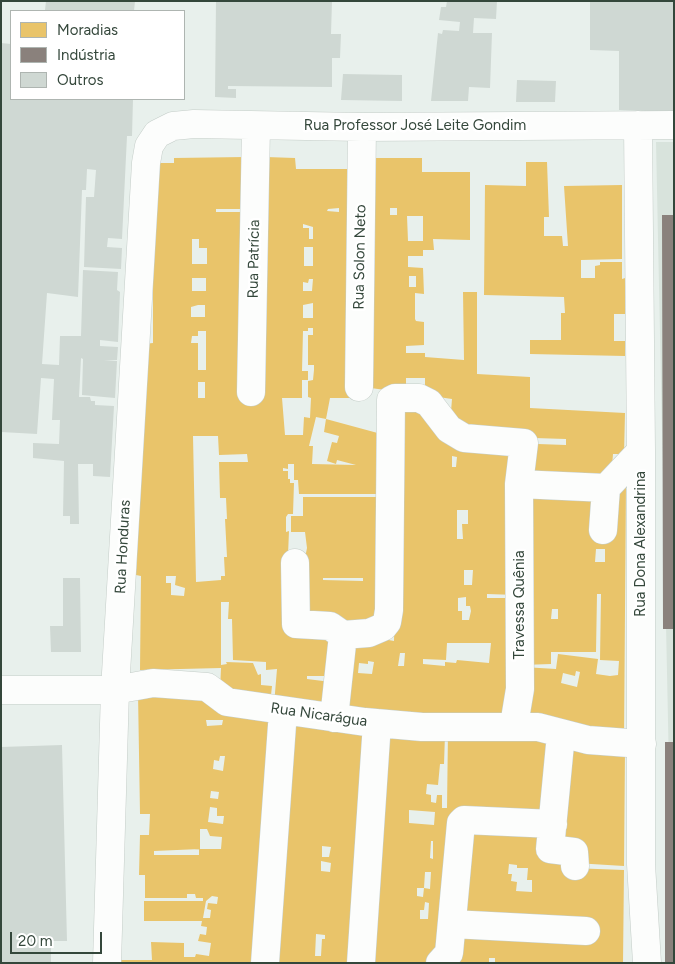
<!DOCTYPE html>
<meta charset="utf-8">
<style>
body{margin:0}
#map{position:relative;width:675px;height:964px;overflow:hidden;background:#e8f0ec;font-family:Figtree,sans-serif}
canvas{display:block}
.frame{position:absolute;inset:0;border:2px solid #34473b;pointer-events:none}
.legend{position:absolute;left:10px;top:10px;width:175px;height:90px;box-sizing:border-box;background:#fff;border:1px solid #aeb5b1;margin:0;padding:6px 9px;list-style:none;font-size:15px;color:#34473b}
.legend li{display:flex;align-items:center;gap:10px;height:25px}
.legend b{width:25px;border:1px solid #aeb5b1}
.scale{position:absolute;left:10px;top:932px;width:92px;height:22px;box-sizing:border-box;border:2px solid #34473b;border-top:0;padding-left:6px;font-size:15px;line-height:18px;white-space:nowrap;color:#34473b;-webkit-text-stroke:4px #fff;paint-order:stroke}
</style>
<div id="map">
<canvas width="675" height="964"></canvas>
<div class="frame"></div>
<ul class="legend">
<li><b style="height:14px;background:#e9c46a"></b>Moradias</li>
<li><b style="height:14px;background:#8a817c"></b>Indústria</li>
<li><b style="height:14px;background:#cfd8d3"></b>Outros</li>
</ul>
<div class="scale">20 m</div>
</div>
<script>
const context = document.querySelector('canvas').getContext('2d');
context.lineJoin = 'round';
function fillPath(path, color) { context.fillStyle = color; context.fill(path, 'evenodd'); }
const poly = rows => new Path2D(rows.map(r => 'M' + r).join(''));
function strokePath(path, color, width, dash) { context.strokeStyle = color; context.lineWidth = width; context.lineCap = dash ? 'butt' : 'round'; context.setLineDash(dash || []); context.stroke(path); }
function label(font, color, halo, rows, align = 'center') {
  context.font = font + ' Figtree,sans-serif'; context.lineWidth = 5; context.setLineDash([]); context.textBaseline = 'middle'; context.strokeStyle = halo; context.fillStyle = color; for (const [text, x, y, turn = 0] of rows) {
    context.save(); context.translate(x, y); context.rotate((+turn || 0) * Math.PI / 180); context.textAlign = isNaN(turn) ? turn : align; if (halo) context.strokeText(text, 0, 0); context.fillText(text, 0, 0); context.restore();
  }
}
fillPath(poly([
 [656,142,674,142,674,963,673,963]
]), '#d8e3dc');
fillPath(poly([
 [245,157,245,209,216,209,216,212,245,212,266,157,295,158,296,169,350,169,352,398,330,398,326,419,316,417,309,446,313,446,312,464,356,465,337,460,336,464,327,461,332,442,337,443,339,436,324,432,326,419,385,435,385,494,299,494,298,480,294,480,294,464,288,464,288,469,283,468,283,471,288,471,288,479,290,479,290,483,294,483,293,514,288,514,286,517,286,532,289,531,288,555,294,599,329,626,338,676,307,676,307,679,331,682,332,715,274,705,277,669,266,670,266,662,233,660,232,619,228,619,229,602,221,602,221,665,227,664,226,662,253,663,258,675,261,674,261,685,272,686,270,704,220,691,221,668,140,670,141,576,136,575,144,344,153,343,153,208,156,163,174,163,174,158],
 [339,208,339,212,327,211,328,209],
 [303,224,313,227,313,239,309,239,309,228,303,228],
 [192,239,199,239,199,248,207,248,207,264,192,264],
 [304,247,313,247,313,266,304,266],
 [192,278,206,278,206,291,192,291],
 [309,279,313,279,312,291,303,291,303,282,308,283],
 [313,303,313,318,303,318,303,305],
 [198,305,205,305,205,317,191,317,191,307],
 [308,328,313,328,313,335,308,335,308,365,314,365,314,370,313,380,308,381,308,397,311,398,310,418,304,417,303,435,285,435,282,398,302,398,302,380,308,380,308,371,302,371,303,331,308,331],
 [198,331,206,331,206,370,198,370,198,343,191,343,192,336,198,336],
 [198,382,205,382,205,398,198,398],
 [193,436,218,436,219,455,247,454,248,462,219,462,220,498,226,498,227,519,225,519,227,557,224,557,225,576,221,576,221,580,196,582],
 [166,576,176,576,175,585,185,588,184,596,171,595,171,583,166,583],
 [372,158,422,158,422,172,470,172,470,240,433,239,434,250,423,250,423,256,408,256,408,267,423,268,424,294,415,293,415,319,416,321,424,322,424,345,406,346,406,353,425,353,425,357,464,360,463,292,477,292,477,374,530,377,530,408,625,413,624,454,613,454,611,479,526,481,528,448,538,448,538,444,566,445,566,439,471,436,450,424,452,399,425,395,425,378,406,378,406,393,371,388],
 [390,208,397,208,397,215,390,215],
 [407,216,423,216,423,241,408,241],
 [409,276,416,276,416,287,409,287],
 [526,162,547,162,549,217,544,217,544,236,562,236,563,246,568,246,564,186,622,185,622,259,581,260,581,278,595,278,595,266,600,265,600,262,622,262,622,279,625,278,625,314,614,314,614,341,625,341,625,356,530,354,530,340,561,340,561,313,565,313,564,297,484,295,485,185,526,186],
 [422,400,444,430,444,442,517,443,517,595,487,594,487,598,517,598,509,722,338,714,347,636,372,637,394,641,399,402],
 [452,456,457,457,456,467,452,467],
 [457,510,468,510,468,524,462,524,463,539,457,539],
 [464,570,473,570,472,585,464,585],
 [466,597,466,606,470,606,471,611,469,620,462,620,462,611,458,611,458,598],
 [447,643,491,643,489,663,457,660,456,663,445,662,445,666,423,664,423,659,446,660],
 [400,653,405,653,404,666,398,666],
 [368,661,374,662,372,674,358,673,359,663,368,664],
 [626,481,624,739,517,721,523,667,556,669,558,654,598,659,596,674,610,676,618,675,619,661,600,660,601,594,597,594,596,652,551,652,551,664,522,665,521,489,611,490],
 [596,549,605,549,605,562,595,562],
 [552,609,558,609,558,619,551,619],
 [576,671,580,672,577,687,561,683,563,673,575,676],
 [303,497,388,497,387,607,366,630,297,620,303,553,306,553,307,548,305,532,291,532,291,516,303,516],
 [323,578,363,578,363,581,323,580],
 [138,693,180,693,279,713,261,963,118,963,118,960,152,960,151,942,184,943,184,957,195,957,196,954,209,956,211,943,198,941,200,934,206,935,207,927,201,926,202,921,144,921,144,901,203,901,203,898,196,898,195,894,187,894,187,898,145,898,145,875,139,875,140,835,149,835,150,814,140,814],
 [206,720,223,720,222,725,207,726],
 [220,756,225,756,223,771,213,769,214,760,219,761],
 [211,791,219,792,218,799,210,798],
 [210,807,217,808,217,816,224,816,223,824,208,822],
 [200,829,207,829,210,836,222,837,221,849,199,849,199,855,154,855,154,851,200,849],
 [212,896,218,897,217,904,208,903,207,909,211,910,210,918,203,918,206,901],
 [288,714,370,730,359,963,269,963],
 [322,846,331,847,329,857,322,857],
 [321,861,331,863,330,872,321,871],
 [316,934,325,935,325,939,322,939,321,956,315,956],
 [384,730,445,734,444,764,440,764,438,785,427,784,426,794,431,795,431,802,436,803,437,795,442,795,442,808,447,808,448,731,556,735,549,822,459,816,438,963,365,963],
 [409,810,435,812,434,825,409,823],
 [431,841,433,841,433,859,430,858],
 [425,872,431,872,430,889,424,888,423,897,417,896,417,888,424,888],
 [425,902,429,903,428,919,420,919,420,910,424,910],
 [566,742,625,749,624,866,575,863,554,848],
 [548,826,571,868,624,870,623,963,495,963,495,958,489,958,489,963,446,963,455,925,459,921,463,834],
 [509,864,517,865,517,868,528,868,527,880,532,880,532,892,516,891,517,882,511,881,512,874,508,874]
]), '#e9c46a');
fillPath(poly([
 [662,215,674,215,674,629,663,629],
 [665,742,674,742,674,963,665,963]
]), '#8a817c');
fillPath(poly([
 [46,1,135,1,134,11,45,10],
 [216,1,332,1,331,34,341,34,340,58,332,58,332,87,228,86,228,89,236,89,236,98,215,97],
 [447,1,497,1,496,19,474,18,473,33,492,33,490,88,469,87,468,101,431,101,438,33,442,34,443,30,459,31,460,22,439,20,441,7,446,7],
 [590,1,674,1,674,116,645,116,645,111,619,110,619,51,590,50],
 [1,43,11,44,11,99,133,99,132,136,127,136,122,239,108,238,107,247,122,248,121,269,84,267,86,197,94,197,96,170,87,169,86,190,82,190,78,297,47,293,42,364,59,365,60,336,81,336,83,270,118,272,117,290,120,292,118,342,100,340,100,346,118,347,117,360,104,360,117,361,115,398,82,395,83,359,81,358,79,397,90,397,91,401,95,401,95,405,114,406,110,477,93,476,93,464,78,464,79,524,70,524,70,516,63,516,64,461,33,458,33,443,59,444,60,420,52,420,54,379,41,378,37,434,1,432],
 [343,74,402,75,402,101,341,100],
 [517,80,556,81,555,102,516,102],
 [63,578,80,578,81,652,51,652,50,626,63,626],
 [62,745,67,941,51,941,51,963,1,963,1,747]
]), '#cfd8d3');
const minor = poly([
 [638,125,641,451,641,864,647,963],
 [359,387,362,127],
 [251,392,256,126],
 [519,484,606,488],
 [603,530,606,488,641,451],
 [295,563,296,624,330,626,343,635],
 [1,690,115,690,153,683,207,687,227,702,365,722,422,727,538,727,588,740,642,744],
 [334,718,343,635,369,633,383,627,387,622,389,610,391,400,395,398,419,398,429,403,449,429,464,438,524,443,519,484,520,689,514,725],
 [561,734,550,849,574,852,575,866],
 [452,924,586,931],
 [107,963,115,690,146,163,149,146,157,134,173,126,194,124,362,127,674,125],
 [265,963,283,711],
 [361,963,377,723],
 [440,963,449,953,461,823,464,820,553,824]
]);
strokePath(minor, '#c4cdc8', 29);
strokePath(minor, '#fcfdfc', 28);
label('15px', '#34473b', '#fff', [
 ["Rua Professor José Leite Gondim",415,126],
 ["Rua Solon Neto",360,257,-89],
 ["Rua Patrícia",254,259,-89],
 ["Rua Dona Alexandrina",641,544,-90],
 ["Rua Honduras",123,547,-87],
 ["Travessa Quênia",520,605,-90],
 ["Rua Nicarágua",319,715,8]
]);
</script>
